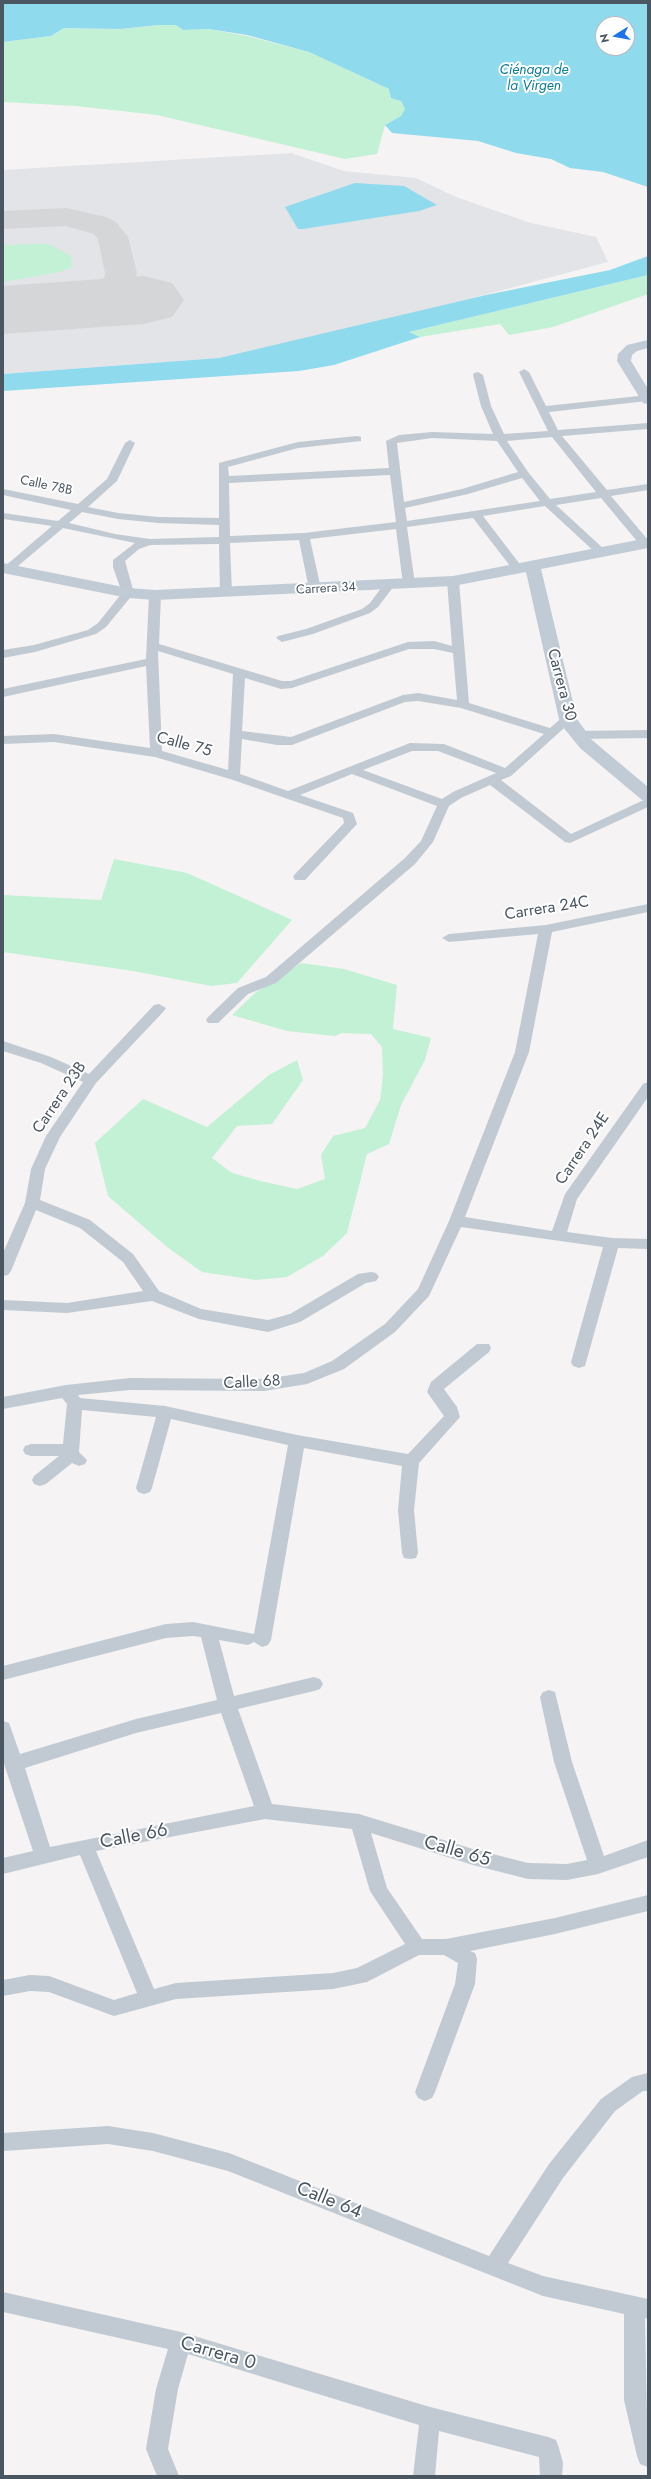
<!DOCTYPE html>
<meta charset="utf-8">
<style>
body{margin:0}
#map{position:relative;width:651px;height:2479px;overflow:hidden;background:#f5f3f3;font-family:Jost,sans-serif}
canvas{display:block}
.frame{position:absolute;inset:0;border:4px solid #4a5661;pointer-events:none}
.north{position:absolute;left:595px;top:16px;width:40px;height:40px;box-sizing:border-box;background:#fff;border:1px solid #b7bbc0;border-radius:50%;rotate:259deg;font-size:11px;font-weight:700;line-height:16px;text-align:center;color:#4a5661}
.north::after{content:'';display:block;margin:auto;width:14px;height:18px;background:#1a73e8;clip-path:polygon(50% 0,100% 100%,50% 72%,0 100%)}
</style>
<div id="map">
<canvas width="651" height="2479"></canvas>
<div class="frame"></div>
<div class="north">N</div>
</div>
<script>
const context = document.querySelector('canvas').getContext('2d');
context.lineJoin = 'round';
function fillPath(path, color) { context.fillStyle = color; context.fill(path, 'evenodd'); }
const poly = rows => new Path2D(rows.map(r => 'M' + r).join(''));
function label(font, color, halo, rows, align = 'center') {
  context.font = font + ' Jost,sans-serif'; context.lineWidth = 4; context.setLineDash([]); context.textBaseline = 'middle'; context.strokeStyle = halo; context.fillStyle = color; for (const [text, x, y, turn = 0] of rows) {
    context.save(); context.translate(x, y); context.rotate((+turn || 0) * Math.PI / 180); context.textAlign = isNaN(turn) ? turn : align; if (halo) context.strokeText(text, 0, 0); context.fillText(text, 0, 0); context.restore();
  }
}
fillPath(poly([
 [291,153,344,171,416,178,456,197,531,223,596,237,608,262,401,317,219,358,3,374,3,170]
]), '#e2e4e7');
fillPath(poly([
 [158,25,176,25,183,30,209,29,247,36,309,52,389,89,401,101,405,109,401,116,385,125,377,154,345,159,157,115,76,106,3,102,3,42,51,36,64,28,120,29],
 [49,244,71,256,72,267,59,272,3,282,3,245],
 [648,275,648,294,553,327,509,335,500,324,420,337,409,332],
 [114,859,187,873,292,920,237,983,211,986,133,971,3,952,3,895,101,900],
 [301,963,344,969,397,985,393,1029,431,1038,425,1060,401,1105,389,1144,367,1154,347,1233,323,1256,287,1277,256,1280,202,1272,167,1247,108,1196,95,1143,143,1099,207,1127,269,1075,297,1060,303,1080,272,1124,237,1126,212,1158,232,1173,260,1181,297,1189,325,1179,321,1155,333,1136,365,1128,380,1100,383,1075,382,1047,371,1034,342,1033,335,1036,287,1031,232,1015,255,993]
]), '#c3f1d5');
fillPath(poly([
 [3,3,648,3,648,187,603,172,570,168,551,159,516,153,478,141,392,133,385,125,401,116,405,109,401,101,391,98,389,89,309,52,247,35,209,29,183,30,176,25,158,25,120,29,64,28,51,36,3,42],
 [603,24,627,24,627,48,603,48],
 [355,183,404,186,437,205,419,211,303,229,298,229,285,207],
 [648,256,648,275,409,332,420,337,334,365,299,371,3,391,3,374,219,358,486,295,610,270]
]), '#90daee');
fillPath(poly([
 [66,208,106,217,116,222,128,237,137,273,134,282,129,289,99,311,88,314,77,311,72,304,77,297,104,278,105,273,98,239,94,234,66,226,3,229,3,211,66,208]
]), '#d5d6d8');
fillPath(poly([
 [144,276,172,283,184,300,172,317,144,324,3,334,3,286,144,276]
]), '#d5d6d8');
fillPath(poly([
 [524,369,529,372,546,406,648,395,647,401,549,412,558,430,648,423,648,429,562,436,607,490,648,484,648,490,611,496,648,540,648,547,641,546,601,498,556,505,605,550,605,554,597,554,545,506,483,516,522,567,522,571,514,571,473,518,407,527,415,584,409,587,403,584,396,529,310,539,321,589,315,592,309,589,299,540,230,543,232,593,226,596,220,593,219,544,150,545,139,549,125,561,134,593,106,627,96,634,35,652,3,658,3,650,34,645,88,630,98,623,122,593,113,567,113,560,135,543,63,528,12,571,4,571,4,567,52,526,3,519,3,513,58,521,71,510,3,495,3,489,78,504,107,479,125,443,130,440,135,443,117,481,88,507,118,513,158,517,219,518,219,463,298,442,357,436,361,437,361,441,298,448,228,467,229,476,389,468,386,441,399,435,432,432,493,434,481,406,473,375,474,373,478,372,483,375,491,406,504,434,548,431,519,372,524,369],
 [552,437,596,492,550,499,528,472,507,441,552,437],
 [432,438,497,441,518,472,462,489,404,502,397,443,432,438],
 [390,475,396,522,304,533,230,536,229,483,390,475],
 [522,478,540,501,407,521,405,508,468,494,522,478],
 [82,512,118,519,158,523,219,525,219,537,150,539,115,534,69,523,82,512],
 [453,578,459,581,469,703,550,728,564,716,572,716,574,719,511,776,501,780,571,834,648,798,648,807,570,843,565,842,490,785,461,798,449,806,433,842,415,864,276,983,248,994,218,1023,208,1023,206,1020,208,1017,238,988,266,977,405,858,421,841,437,806,352,774,300,795,353,813,357,824,305,880,295,880,293,877,295,874,344,823,343,818,230,779,155,757,54,742,3,744,3,736,54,734,150,748,146,666,3,697,3,689,146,659,149,595,155,592,161,595,159,644,282,681,291,681,408,642,434,641,452,646,447,581,453,578],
 [409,649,434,649,453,653,457,700,418,693,403,695,291,737,242,731,245,678,281,689,292,688,409,649],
 [158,651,233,674,228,770,162,751,158,651],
 [418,701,461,708,544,734,505,768,444,744,410,743,288,791,240,774,242,739,277,745,292,745,405,702,418,701],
 [412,751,438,751,496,773,453,792,442,799,363,770,412,751],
 [388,583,394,586,378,607,370,613,313,634,282,642,276,638,278,636,306,629,362,609,370,603,384,584,388,583],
 [648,730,648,738,577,739,571,735,577,731,648,730],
 [648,904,648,912,552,932,529,1052,465,1217,552,1231,565,1194,643,1084,648,1082,648,1097,577,1199,567,1232,612,1238,648,1239,648,1249,618,1248,585,1366,579,1368,573,1366,571,1362,603,1247,461,1227,429,1296,395,1332,344,1369,307,1384,264,1391,130,1390,78,1395,80,1398,165,1406,297,1435,408,1454,444,1416,427,1392,431,1382,477,1344,489,1344,491,1348,489,1352,444,1389,457,1407,460,1417,419,1463,414,1510,418,1553,416,1558,410,1559,404,1558,402,1553,398,1510,402,1466,304,1448,271,1640,268,1645,262,1647,254,1642,248,1645,219,1640,234,1696,314,1677,320,1679,323,1684,320,1689,314,1691,238,1709,272,1804,359,1814,473,1849,528,1863,567,1864,587,1860,554,1762,540,1697,543,1692,549,1690,555,1692,572,1762,604,1856,648,1840,648,1857,598,1874,567,1880,528,1879,473,1865,371,1833,387,1888,422,1939,446,1939,555,1918,648,1895,648,1911,555,1934,470,1951,475,1953,477,1959,475,1984,435,2092,432,2098,425,2101,418,2098,415,2092,455,1984,458,1963,444,1955,419,1955,367,1982,333,1989,176,1999,114,2016,49,1992,30,1991,3,1996,3,1980,30,1975,49,1976,114,2000,137,1993,80,1855,3,1874,3,1858,33,1851,4,1764,3,1721,9,1723,20,1754,136,1719,217,1700,201,1637,193,1636,166,1638,3,1680,3,1666,166,1624,193,1622,254,1634,288,1445,171,1419,152,1488,150,1492,144,1494,138,1492,136,1488,156,1417,82,1410,79,1452,87,1460,85,1464,79,1466,72,1463,46,1484,40,1486,34,1484,32,1480,34,1476,59,1456,31,1456,25,1454,23,1450,25,1446,31,1444,63,1444,67,1404,62,1398,3,1409,3,1397,66,1385,130,1378,264,1379,304,1373,332,1361,385,1324,418,1289,449,1221,515,1052,538,934,449,942,442,938,449,934,546,925,648,904],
 [221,1713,254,1806,50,1847,25,1768,136,1733,221,1713],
 [265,1819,352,1829,370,1891,405,1944,357,1968,333,1973,176,1983,154,1989,96,1851,265,1819],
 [159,1004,166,1008,164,1011,96,1083,60,1137,45,1169,40,1200,90,1220,133,1254,159,1291,201,1309,268,1320,290,1314,358,1274,371,1272,376,1273,379,1277,376,1281,366,1283,300,1322,268,1332,199,1319,152,1301,67,1313,3,1310,3,1300,67,1303,143,1291,123,1262,80,1228,36,1210,11,1271,8,1275,3,1276,3,1253,25,1203,31,1169,46,1136,83,1082,41,1063,3,1051,3,1041,51,1057,89,1074,154,1005,159,1004],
 [648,2073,648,2091,643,2091,615,2111,563,2178,508,2263,543,2276,648,2299,648,2319,645,2318,648,2467,640,2464,637,2456,624,2400,624,2314,543,2296,228,2171,153,2151,108,2144,3,2151,3,2133,108,2126,153,2133,229,2153,489,2256,549,2164,601,2099,632,2077,648,2073],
 [3,2292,181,2332,430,2407,548,2437,556,2440,559,2448,563,2463,562,2476,540,2476,539,2457,439,2431,435,2476,413,2476,419,2425,188,2354,178,2389,168,2449,179,2476,157,2476,146,2449,156,2389,168,2349,3,2312,3,2292]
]), '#c1cad2');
fillPath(poly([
 [648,340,648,348,637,351,632,355,631,361,648,389,648,404,643,403,617,361,618,354,627,345,648,340],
 [648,538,648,548,541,569,577,719,592,740,648,787,648,801,642,800,580,748,563,727,559,719,526,572,453,586,155,600,128,598,3,573,3,563,128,588,155,590,453,576,648,538]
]), '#c1cbd6');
label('13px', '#4a5661', '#fff', [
 ["Calle 78B",46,486,12],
 ["Carrera 34",326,589,-3]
]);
label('italic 14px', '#0c7c9b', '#fff', [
 ["Ciénaga de",534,71],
 ["la Virgen",534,87]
]);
label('16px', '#4a5661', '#fff', [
 ["Carrera 30",561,685,75],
 ["Calle 75",184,745,15],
 ["Carrera 24C",547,909,-9],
 ["Carrera 23B",60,1098,-56],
 ["Carrera 24E",583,1149,-56],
 ["Calle 68",252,1383,-3]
]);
label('19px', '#4a5661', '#fff', [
 ["Calle 66",134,1837,-11],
 ["Calle 65",457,1852,16],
 ["Calle 64",329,2201,22],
 ["Carrera 0",218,2354,16]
]);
</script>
